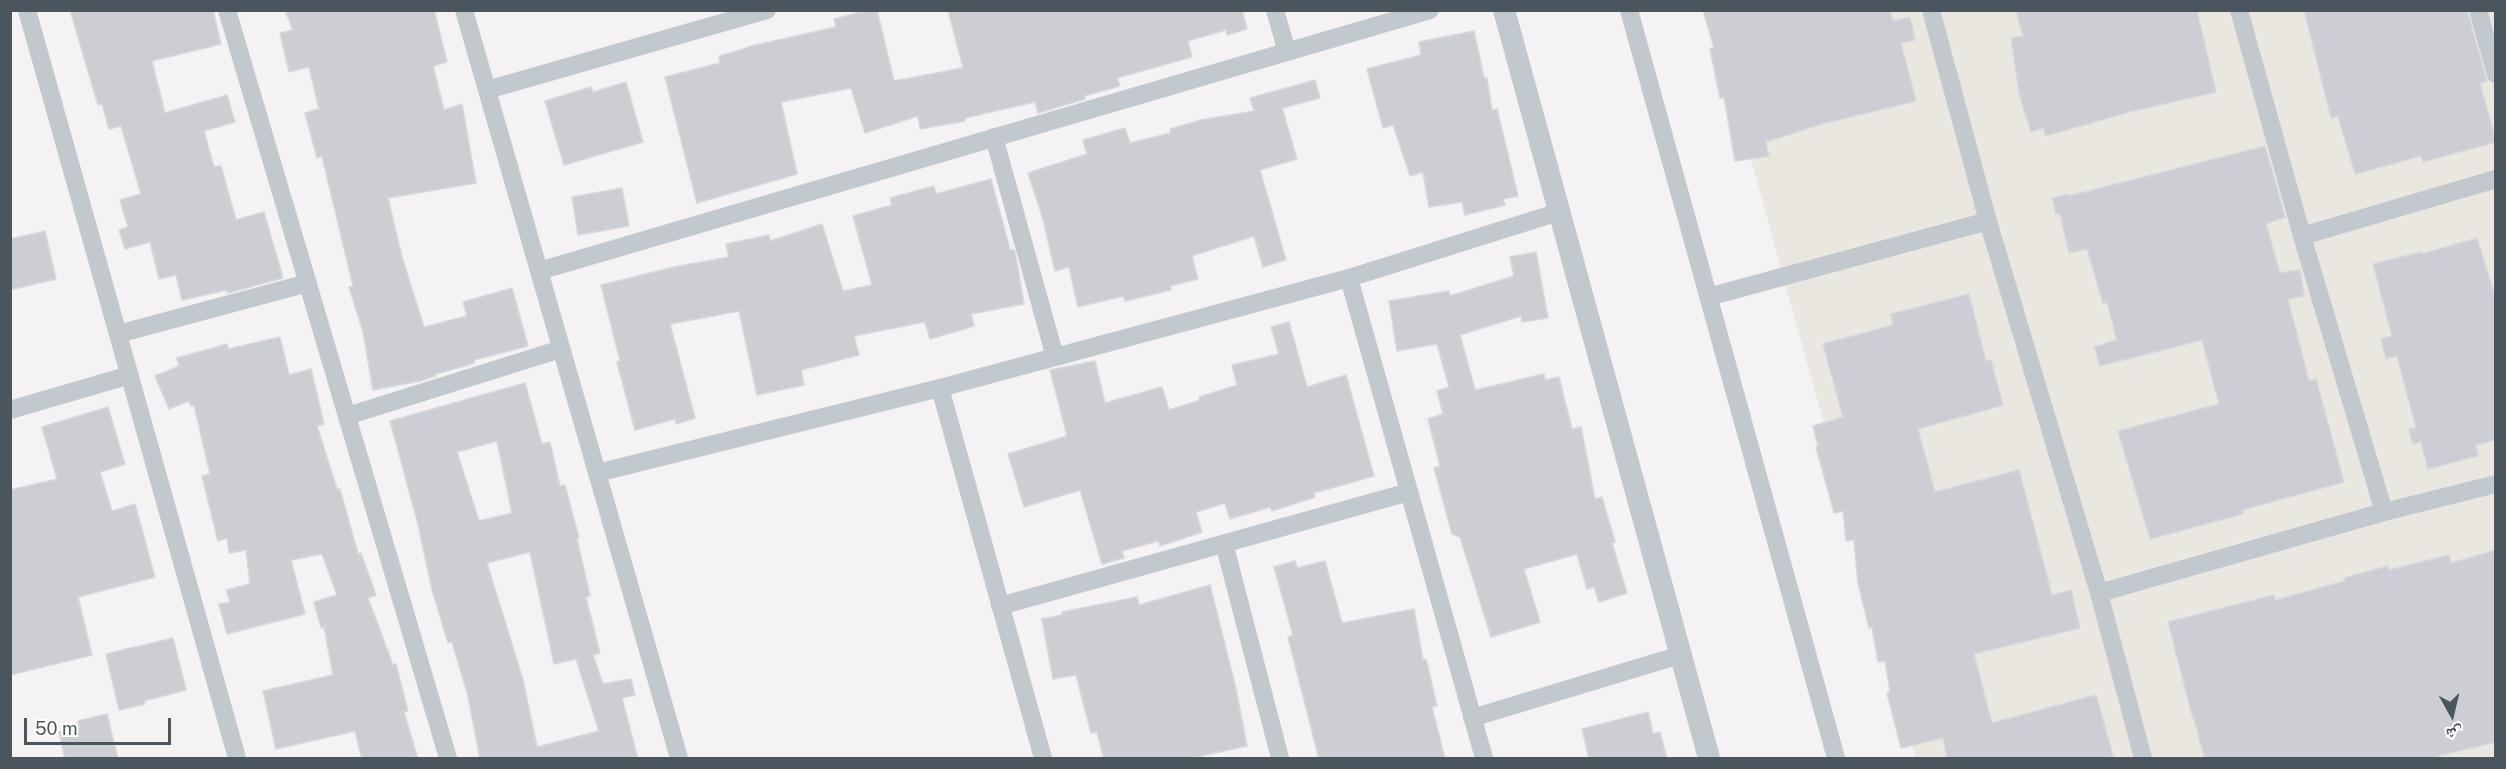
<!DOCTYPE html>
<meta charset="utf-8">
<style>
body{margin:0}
#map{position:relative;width:2506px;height:769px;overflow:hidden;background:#f4f2f2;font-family:"Public Sans","Noto Naskh Arabic",sans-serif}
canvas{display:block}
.frame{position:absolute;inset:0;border:12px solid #4b555d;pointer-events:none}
.north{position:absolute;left:2422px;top:685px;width:60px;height:60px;-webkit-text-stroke:4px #fff;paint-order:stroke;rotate:172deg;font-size:16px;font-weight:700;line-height:24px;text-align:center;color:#4b555d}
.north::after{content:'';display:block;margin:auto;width:21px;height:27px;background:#4b555d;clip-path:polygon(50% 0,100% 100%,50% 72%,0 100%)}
.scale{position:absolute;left:24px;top:718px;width:147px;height:27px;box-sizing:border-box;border:3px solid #4b555d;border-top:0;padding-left:8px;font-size:18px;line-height:21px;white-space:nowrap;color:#4b555d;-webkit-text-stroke:4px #fff;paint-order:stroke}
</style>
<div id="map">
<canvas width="2506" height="769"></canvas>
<div class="frame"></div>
<div class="north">ش</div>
<div class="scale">50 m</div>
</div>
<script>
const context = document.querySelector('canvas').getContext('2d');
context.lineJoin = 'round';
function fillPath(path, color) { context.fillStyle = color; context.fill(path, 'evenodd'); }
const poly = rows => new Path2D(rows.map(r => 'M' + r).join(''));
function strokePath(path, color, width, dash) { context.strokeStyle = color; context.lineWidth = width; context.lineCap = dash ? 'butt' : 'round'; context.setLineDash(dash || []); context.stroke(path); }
fillPath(poly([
 [1710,11,2495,11,2495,758,1916,758]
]), '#e9e7e0');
const building = poly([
 [70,10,213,10,221,44,152,61,165,113,227,95,235,122,204,131,214,167,221,166,236,220,264,212,283,278,228,293,227,290,182,300,176,275,159,279,150,242,125,249,119,230,128,227,120,200,141,194,121,126,109,129,102,104,98,105,70,10],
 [285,10,434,10,447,62,433,66,444,110,462,104,476,183,388,198,402,257,424,327,467,316,463,302,512,288,528,346,474,360,475,363,436,374,436,376,420,381,373,390,363,332,349,287,353,286,322,156,317,158,305,113,319,109,309,67,289,72,280,33,293,30,285,10],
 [868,10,877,10,894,81,963,68,948,10,1242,10,1247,29,1227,35,1226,30,1188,41,1192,57,1117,78,1120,86,1084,96,1085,99,1038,113,1035,102,965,118,965,121,920,129,918,116,865,133,851,88,781,102,797,174,697,203,665,77,720,63,719,56,747,48,747,47,836,27,834,19,868,10],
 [1703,10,1890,10,1893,21,1910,17,1915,40,1901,43,1916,101,1822,124,1766,142,1769,156,1735,161,1724,97,1720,98,1710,49,1714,48,1703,10],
 [2016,10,2197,10,2216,92,2129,112,2046,136,2043,128,2031,132,2019,93,2011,38,2023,36,2016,10],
 [2304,10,2467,10,2487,81,2480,83,2496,142,2423,162,2421,156,2355,174,2338,116,2331,118,2304,10],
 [1474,31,1484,78,1487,78,1492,110,1497,109,1518,196,1503,199,1505,205,1465,215,1462,202,1429,207,1423,172,1410,176,1393,125,1383,128,1367,69,1421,55,1419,42,1474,31],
 [1315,80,1320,98,1282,108,1297,159,1260,170,1286,260,1263,267,1254,236,1192,256,1198,279,1170,286,1171,290,1125,301,1124,296,1078,307,1069,267,1055,271,1043,219,1028,173,1087,154,1083,140,1125,128,1130,143,1171,133,1170,129,1201,120,1254,111,1250,98,1315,80],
 [626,82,643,142,564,165,545,101,591,87,593,92,626,82],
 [2265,146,2285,217,2266,224,2280,273,2300,270,2304,296,2288,299,2309,381,2316,379,2344,482,2242,510,2243,514,2150,539,2118,431,2219,404,2202,340,2100,366,2094,347,2117,340,2107,302,2103,304,2087,249,2069,253,2060,214,2056,214,2052,198,2068,194,2069,196,2265,146],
 [991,179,1010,250,1014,250,1016,257,1024,304,971,314,974,326,930,339,925,322,854,336,859,355,801,370,804,385,757,395,739,311,670,324,695,418,676,424,675,419,635,430,617,362,620,361,601,285,674,267,729,257,726,244,769,235,770,241,822,224,843,291,872,285,853,216,892,205,890,198,934,186,936,194,991,179],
 [622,188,629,226,578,235,572,197,622,188],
 [45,231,56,279,10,290,10,239,45,231],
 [2477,238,2496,300,2496,440,2476,445,2478,456,2428,469,2421,442,2413,444,2409,429,2416,428,2397,356,2386,359,2381,339,2392,336,2373,264,2421,252,2422,254,2477,238],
 [1536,252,1548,318,1522,322,1521,316,1460,335,1475,390,1544,374,1545,380,1559,377,1572,429,1581,427,1595,499,1602,497,1615,542,1612,543,1627,593,1599,602,1594,587,1587,589,1577,554,1524,569,1540,622,1491,637,1460,537,1452,534,1434,468,1440,466,1428,419,1443,414,1437,391,1449,387,1437,344,1397,351,1389,301,1449,291,1450,296,1514,276,1510,257,1536,252],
 [1969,294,1986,361,1991,360,2003,405,1918,429,1935,492,2019,470,2052,595,2071,590,2080,628,1974,654,1992,723,2096,695,2114,759,1947,759,1943,738,1901,748,1887,693,1890,692,1885,661,1878,662,1872,627,1869,628,1858,583,1854,540,1846,541,1843,511,1834,513,1816,447,1818,446,1813,426,1843,417,1823,344,1893,325,1891,314,1969,294],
 [1289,322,1307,387,1346,375,1374,476,1314,493,1315,497,1272,511,1270,507,1230,519,1225,503,1196,512,1202,532,1160,546,1158,541,1122,551,1124,558,1102,564,1080,490,1024,507,1008,454,1067,436,1050,370,1095,361,1105,403,1162,387,1169,410,1200,400,1199,397,1237,385,1232,365,1279,354,1271,327,1289,322],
 [280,337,289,375,311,369,324,424,317,426,337,489,340,489,358,554,361,553,376,595,368,598,393,665,396,664,408,711,404,712,418,759,362,759,355,731,276,749,263,691,333,675,324,627,321,628,314,602,337,595,322,554,291,560,305,614,227,634,219,604,230,602,226,590,250,584,246,550,229,553,227,538,218,541,202,476,210,474,194,405,191,406,189,401,169,409,155,376,179,366,177,358,227,344,228,349,280,337],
 [525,383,542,444,550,442,560,486,565,485,579,538,577,539,590,596,586,597,600,653,593,655,603,684,631,679,635,695,622,698,638,759,480,759,468,696,452,642,448,643,432,590,418,524,390,421,525,383],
 [497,441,512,513,479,521,457,452,497,441],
 [530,552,554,664,576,659,599,731,537,747,523,680,487,563,530,552],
 [108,407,125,464,100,472,112,511,135,504,155,577,78,597,92,655,10,675,10,490,57,479,42,427,108,407],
 [2496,550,2496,742,2438,756,2439,759,2205,759,2194,719,2193,719,2168,622,2274,595,2275,600,2345,581,2344,578,2388,566,2389,570,2449,555,2451,563,2496,550],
 [1295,561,1297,568,1325,561,1342,623,1414,609,1423,660,1426,659,1437,706,1432,707,1445,759,1319,759,1288,637,1293,635,1274,567,1295,561],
 [1210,585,1236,689,1247,746,1187,759,1104,759,1097,732,1091,733,1076,675,1053,679,1042,619,1062,615,1062,612,1137,597,1139,605,1210,585],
 [173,638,186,690,144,701,145,704,119,710,106,654,173,638],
 [1648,712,1653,734,1660,732,1667,759,1589,759,1582,729,1648,712],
 [107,714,118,759,65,759,59,732,79,727,78,721,107,714]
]);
fillPath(building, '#ccced3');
strokePath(building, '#d6d8dc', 1.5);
strokePath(poly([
 [27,10,237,758],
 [227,10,448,758],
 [464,10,679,758],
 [1275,10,1287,52],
 [1629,10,1836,758],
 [1931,10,1988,221,2099,593,2143,758],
 [2239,10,2302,236,2384,512],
 [2478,10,2496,74],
 [487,90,767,10],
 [994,137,1055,357],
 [2302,236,2496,179],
 [539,271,1430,10],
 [1349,278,1484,758],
 [1708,297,1988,221],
 [118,334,308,283],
 [940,388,1043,758],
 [10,410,130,375],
 [347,416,561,349],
 [597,473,940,388,1349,278,1559,212],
 [1224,543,1280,758],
 [2099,593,2384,512,2496,484],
 [1000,606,1409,492],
 [1472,718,1680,655]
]), '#c1c9ce', 18);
strokePath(poly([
 [1504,10,1709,758]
]), '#c1c9ce', 22);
</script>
